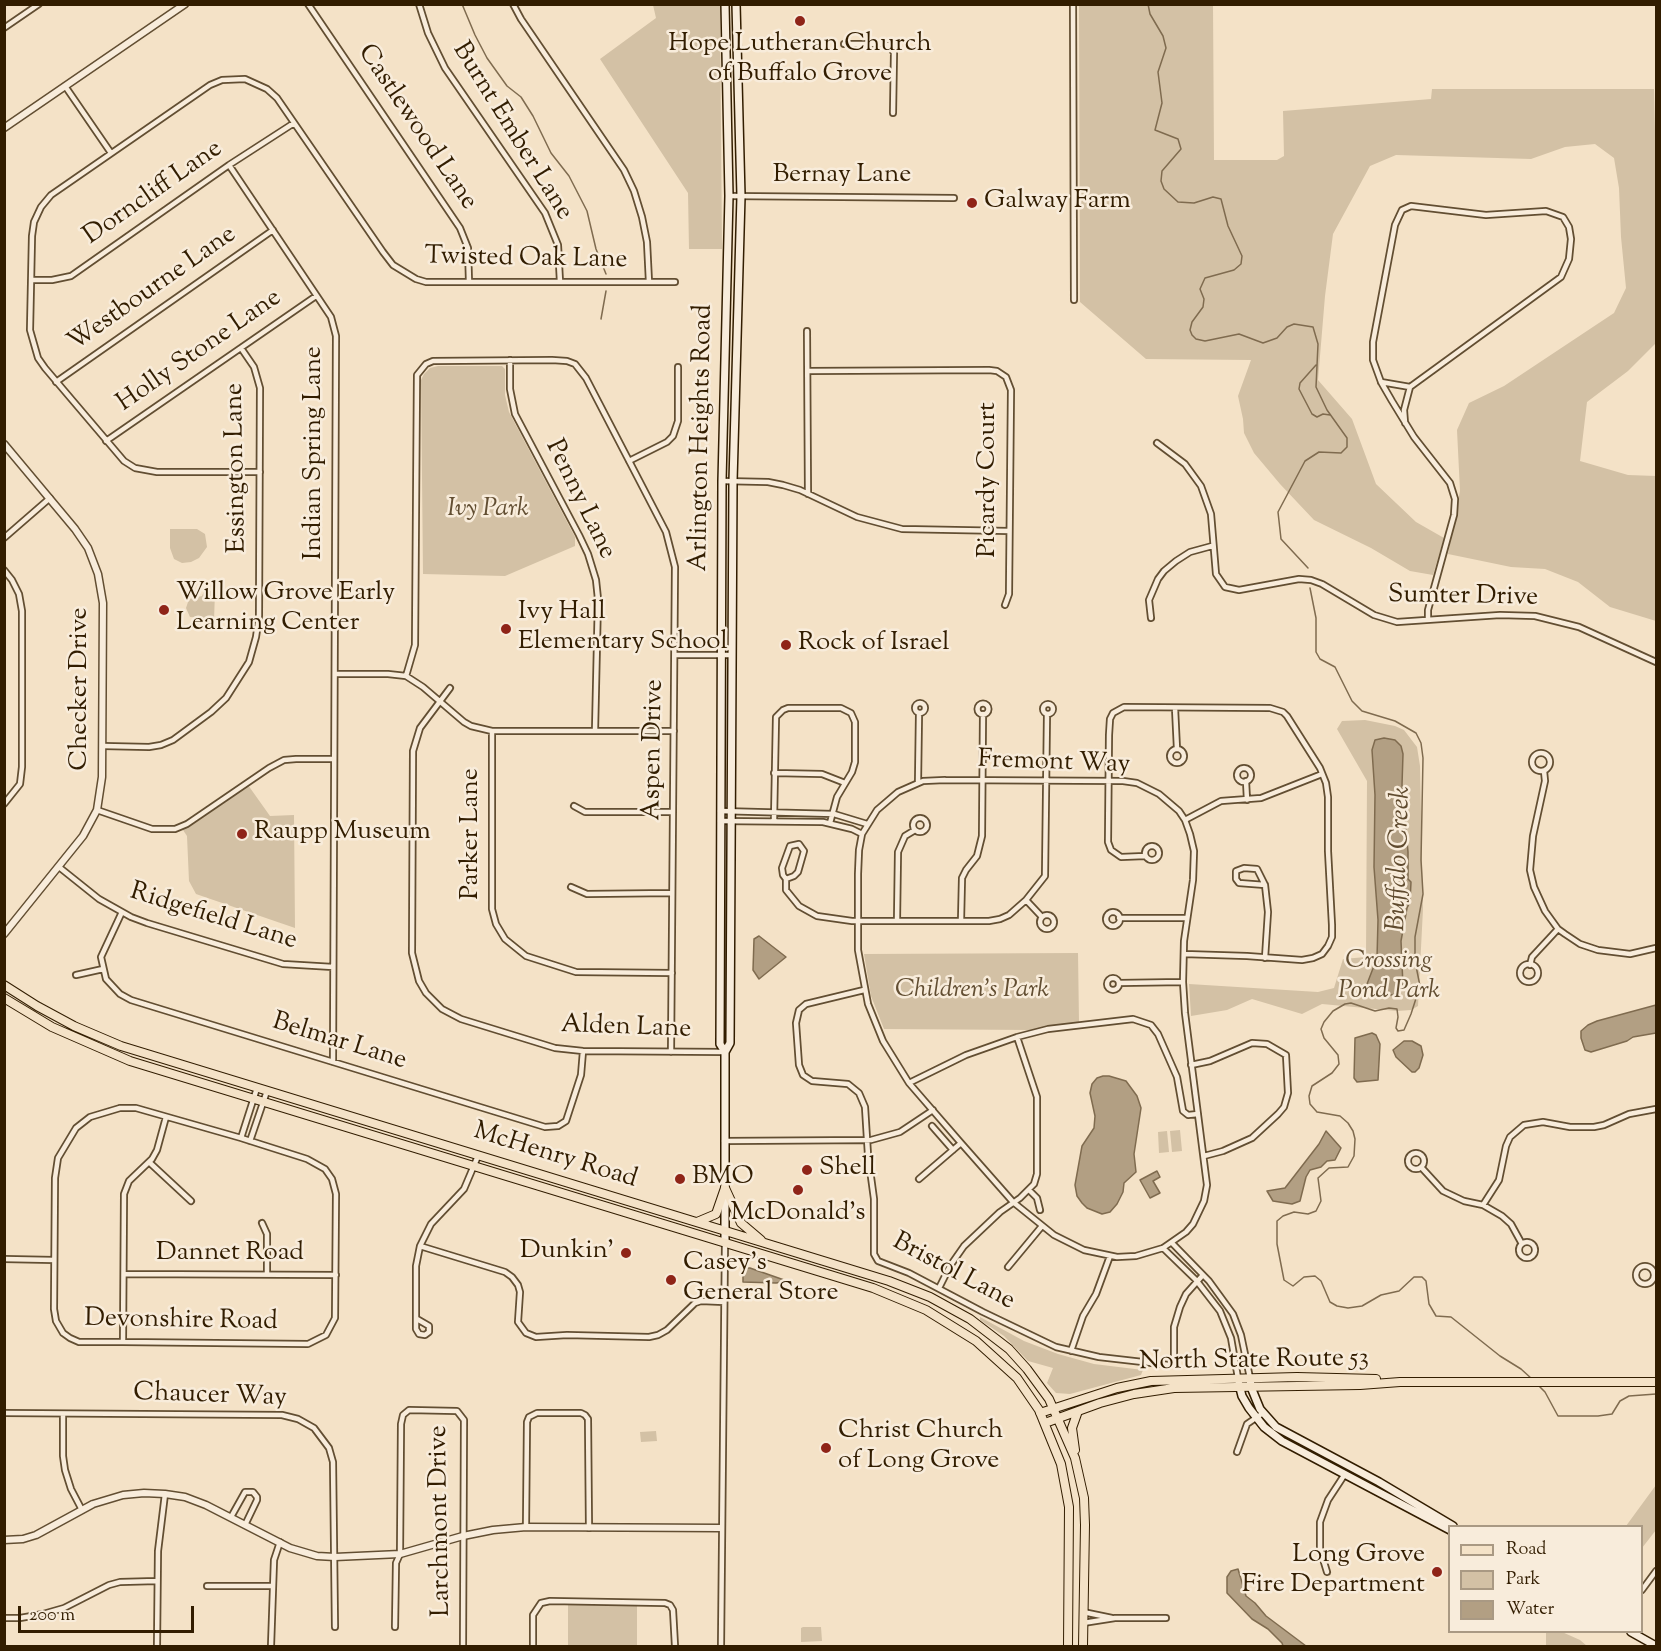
<!DOCTYPE html>
<style>
body{margin:0}
#map{position:relative;width:1661px;height:1651px;overflow:hidden;background:#f4e2c7;font-family:"Sorts Mill Goudy",serif}
canvas{display:block}
.frame{position:absolute;inset:0;border:6px solid #321d00;pointer-events:none}
.legend{position:absolute;left:1448px;top:1525px;width:195px;height:108px;box-sizing:border-box;background:#f8ecdb;border:2px solid #a99983;margin:0;padding:8px 10px;list-style:none;font-size:18px;color:#321d00}
.legend li{display:flex;align-items:center;gap:12px;height:30px}
.legend b{width:30px;border:2px solid #a99983}
.scale{position:absolute;left:18px;top:1606px;width:176px;height:27px;box-sizing:border-box;border:3px solid #321d00;border-top:0;padding-left:8px;font-size:18px;line-height:21px;white-space:nowrap;color:#321d00;-webkit-text-stroke:4px #f8ecdb;paint-order:stroke}
</style>
<div id="map">
<canvas width="1661" height="1651"></canvas>
<div class="frame"></div>
<ul class="legend">
<li><b style="height:8px;background:#f4e2c7"></b>Road</li>
<li><b style="height:16px;background:#d3c1a5"></b>Park</li>
<li><b style="height:16px;background:#b29f83"></b>Water</li>
</ul>
<div class="scale">200 m</div>
</div>
<script>
const context = document.querySelector('canvas').getContext('2d');
context.lineJoin = 'round';
function fillPath(path, color) { context.fillStyle = color; context.fill(path, 'evenodd'); }
const poly = rows => new Path2D(rows.map(r => 'M' + r).join(''));
function strokePath(path, color, width, dash) { context.strokeStyle = color; context.lineWidth = width; context.lineCap = dash ? 'butt' : 'round'; context.setLineDash(dash || []); context.stroke(path); }
function label(font, color, halo, rows, align = 'center') {
  context.font = font + ' "Sorts Mill Goudy",serif'; context.lineWidth = 5; context.setLineDash([]); context.textBaseline = 'middle'; context.strokeStyle = halo; context.fillStyle = color; for (const [text, x, y, turn = 0] of rows) {
    context.save(); context.translate(x, y); context.rotate((+turn || 0) * Math.PI / 180); context.textAlign = isNaN(turn) ? turn : align; if (halo) context.strokeText(text, 0, 0); context.fillText(text, 0, 0); context.restore();
  }
}
fillPath(poly([
 [653,5,720,5,722,249,689,249,688,193,600,59,656,18],
 [1079,5,1213,5,1214,160,1277,160,1284,156,1283,111,1431,99,1432,89,1654,89,1656,170,1656,343,1628,371,1587,402,1580,461,1628,475,1656,476,1656,621,1610,607,1578,582,1545,569,1511,567,1448,554,1460,491,1457,430,1469,403,1504,386,1614,313,1626,288,1621,237,1619,188,1614,158,1595,144,1565,147,1531,159,1396,155,1370,166,1333,234,1325,296,1318,380,1352,419,1376,484,1416,522,1444,538,1433,575,1410,571,1371,548,1314,520,1280,484,1254,453,1244,433,1243,419,1238,396,1251,360,1146,359,1080,302],
 [438,366,502,366,505,369,505,395,509,412,575,537,575,546,505,576,423,574,421,380,424,374,430,368],
 [170,529,197,529,205,534,207,547,199,558,191,562,182,563,174,559,170,548],
 [204,591,215,591,214,621,209,623,203,618,190,617,186,608,189,599,202,596],
 [1365,720,1395,726,1404,730,1417,747,1420,766,1423,909,1418,1006,1411,1010,1397,1011,1322,1004,1302,1014,1252,999,1227,1010,1191,1016,1189,984,1318,992,1334,988,1343,959,1366,957,1367,781,1337,729,1342,721],
 [248,785,270,816,294,815,295,928,196,894,189,881,187,836,183,830],
 [1078,953,1079,1022,1031,1030,884,1029,871,996,864,954],
 [1180,1130,1182,1151,1172,1152,1170,1131],
 [1167,1131,1169,1152,1159,1153,1158,1132],
 [980,1317,1024,1341,1058,1354,1094,1364,1143,1370,1141,1375,1070,1394,1056,1393,1047,1383,1053,1368,1028,1361,1004,1336,980,1320],
 [656,1431,657,1441,641,1442,640,1432],
 [1656,1485,1656,1530,1642,1548,1642,1526,1626,1526],
 [568,1605,637,1605,637,1646,568,1646],
 [803,1627,821,1627,822,1641,801,1642,801,1628],
 [1546,1632,1562,1632,1580,1640,1587,1646,1546,1646]
]), '#d3c1a5');
const water = poly([
 [1384,738,1395,740,1401,746,1403,754,1402,785,1408,852,1408,879,1411,882,1410,902,1407,908,1401,941,1403,986,1397,994,1384,996,1371,994,1367,990,1367,984,1377,958,1378,920,1374,867,1375,795,1372,750,1375,740,1384,738],
 [759,936,786,957,759,979,753,970,754,939,759,936],
 [1656,1005,1656,1033,1633,1037,1627,1041,1591,1052,1585,1050,1581,1038,1581,1031,1588,1025,1597,1021,1656,1005],
 [1372,1033,1376,1035,1380,1044,1378,1080,1357,1082,1354,1078,1355,1038,1372,1033],
 [1404,1041,1412,1041,1421,1046,1423,1055,1419,1068,1415,1072,1412,1072,1396,1057,1393,1050,1404,1041],
 [1103,1076,1109,1076,1126,1081,1137,1096,1141,1108,1134,1154,1136,1172,1124,1183,1123,1192,1117,1204,1110,1212,1102,1214,1087,1208,1082,1203,1077,1196,1075,1185,1082,1146,1094,1128,1095,1116,1090,1093,1092,1084,1097,1078,1103,1076],
 [1326,1131,1341,1148,1335,1160,1327,1161,1321,1167,1310,1170,1306,1177,1300,1201,1292,1204,1273,1201,1267,1191,1285,1188,1319,1144,1326,1131],
 [1157,1171,1160,1177,1153,1181,1160,1193,1150,1198,1140,1180,1157,1171],
 [747,1268,750,1268,787,1281,776,1283,743,1282,743,1274,747,1268],
 [1238,1569,1246,1596,1255,1603,1266,1616,1306,1646,1283,1646,1282,1643,1268,1629,1252,1619,1227,1593,1227,1577,1231,1571,1238,1569]
]);
fillPath(water, '#b29f83');
strokePath(water, '#7f6b4f', 1.5);
strokePath(poly([
 [462,4,475,35,487,58,507,86,521,97,533,116,551,153,569,176,587,211,596,249,606,274],
 [1148,4,1150,14,1163,36,1166,48,1158,72,1162,103,1155,130,1178,139,1181,149,1162,171,1161,181,1164,189,1178,202,1194,203,1213,197,1221,199,1228,226,1242,256,1241,264,1234,270,1205,278,1200,289,1204,299,1203,307,1192,322,1190,330,1192,335,1196,339,1205,341,1239,334,1263,343,1277,338,1287,327,1294,324,1313,327,1318,344,1316,387,1327,410,1347,438,1347,447,1341,453,1319,452,1305,461,1278,512,1281,539,1308,568],
 [601,319,606,291],
 [1316,365,1300,383,1299,389,1312,414,1317,417,1323,414,1330,415],
 [1310,588,1316,618,1316,652,1320,659,1335,667,1352,701,1362,711,1395,721,1416,733,1421,743,1423,758,1421,860,1423,894,1415,937,1415,961,1420,986,1411,1014,1404,1030,1398,1031,1396,1028,1398,1017,1397,1009,1389,1008,1375,1011,1351,1003,1345,1004,1333,1011,1324,1022,1321,1029,1324,1038,1338,1055,1339,1064,1332,1073,1312,1086,1309,1096,1310,1104,1317,1112,1340,1116,1348,1123,1353,1131,1355,1139,1354,1156,1348,1167,1329,1168,1318,1178,1321,1201,1316,1211,1308,1214,1294,1212,1283,1216,1277,1221,1277,1244,1284,1280,1293,1286,1304,1277,1315,1276,1321,1281,1330,1302,1337,1306,1348,1308,1362,1306,1381,1295,1399,1291,1414,1277,1422,1277,1426,1281,1429,1304,1436,1316,1451,1317,1500,1356,1521,1369,1532,1379],
 [1539,1386,1545,1392,1558,1416,1598,1416,1612,1414,1620,1401,1629,1396,1656,1394]
]), '#7f6b4f', 1.5);
const minor = poly([
 [308,4,460,228,468,248,469,282],
 [419,4,428,33,445,68,545,213,558,245,560,282],
 [513,4,521,19,624,170,634,191,642,217,647,242,649,282],
 [1073,4,1074,300],
 [4,28,39,4],
 [844,44,884,44,890,46,894,53,893,113],
 [65,86,111,153],
 [229,165,331,317,336,336,333,1062],
 [729,196,954,198],
 [31,280,52,280,71,276,229,165,294,123],
 [807,331,808,494],
 [510,360,510,389,515,414,579,535,588,554,596,580,598,599,595,731],
 [808,371,989,370,997,371,1006,377,1011,390,1009,594,1005,605],
 [56,382,273,230],
 [1381,382,1410,387],
 [1405,423,1404,410,1410,387,1561,277,1569,259,1571,239,1569,227,1563,217,1546,211,1486,215,1411,206,1402,210,1395,225,1373,342,1373,360,1381,382,1392,401,1414,437,1450,483,1455,499,1454,515,1428,610,1428,620],
 [106,441,316,296],
 [1157,443,1185,464,1201,486,1211,514,1216,574,1225,587,1239,590,1299,579,1311,580,1322,584,1374,615,1397,622,1500,615,1535,616,1579,627,1656,662],
 [629,461,667,442,673,436,678,421,678,367],
 [260,472,157,472,135,468,124,461,45,368,38,358,30,330,32,236,34,222,41,207,51,195,210,85,222,80,245,79,267,89,277,98,383,252,393,265,416,279,426,282,675,282],
 [722,481,768,482,783,485,800,490,857,517,902,529,1009,531],
 [4,538,50,498],
 [4,570,12,580,19,594,22,611,22,767,20,784,4,804],
 [1151,618,1149,600,1158,579,1164,571,1176,561,1190,552,1212,546],
 [675,655,732,655],
 [335,674,388,674,406,676,423,687,464,722,471,726,492,731,674,731],
 [406,676,415,645,417,375,426,364,433,361,552,360,567,361,575,364,586,378,666,532,675,567,671,1052],
 [450,688,420,728,413,751,412,953,419,981,426,993,442,1009,461,1019,555,1048,583,1051,725,1052],
 '915 708a5 5 0 1 1 10 0a5 5 0 1 1-10 0Z',
 '977.5 709a5.5 5.5 0 1 1 11 0a5.5 5.5 0 1 1-11 0Z',
 '1043 709a5 5 0 1 1 10 0a5 5 0 1 1-10 0Z',
 [1175,708,1177,749],
 [492,731,492,909,496,924,505,939,526,956,576,972,672,973],
 [103,746,149,747,161,745,173,740,211,712,226,698,249,662,256,637,259,616,260,388,254,367,241,348],
 '1170 756a7 7 0 1 1 14 0a7 7 0 1 1-14 0Z',
 '1532 762a9 9 0 1 1 18 0a9 9 0 1 1-18 0Z',
 '1237 775a7 7 0 1 1 14 0a7 7 0 1 1-14 0Z',
 [1544,771,1545,781,1533,836,1530,870,1534,887,1545,911,1558,929,1565,934,1580,944,1598,950,1630,954,1656,948],
 [774,773,822,774,845,783],
 [945,780,1123,781,1137,783,1159,794,1179,811,1185,820,1190,834,1194,851,1193,880,1184,941,1183,982,1185,1013,1207,1185,1204,1201,1193,1224,1186,1232,1163,1248,1136,1256,1117,1257,1084,1250,1054,1235,1013,1202,961,1143,909,1083,883,1041,868,1004,858,950,858,874,859,850,862,834,877,810,898,792,923,781,945,780],
 [1246,781,1247,800],
 [918,783,919,714],
 [574,806,585,812,673,812],
 [97,810,152,829,175,829,187,824,269,768,284,760,296,759,334,759],
 [720,811,834,814,867,824],
 '913 825a7 7 0 1 1 14 0a7 7 0 1 1-14 0Z',
 [774,820,776,717,783,710,788,708,841,708,851,713,855,722,855,762,852,772,837,797,830,823],
 [1185,820,1221,801,1261,798,1322,774],
 [720,821,823,822,852,829,862,834],
 '1145 853a7 7 0 1 1 14 0a7 7 0 1 1-14 0Z',
 [1145,856,1121,857,1111,850,1108,842,1109,735,1110,719,1113,713,1124,707,1270,708,1283,712,1287,716,1320,768,1326,783,1328,797,1328,851,1332,925,1332,937,1328,946,1322,954,1313,958,1302,960,1247,956,1184,954],
 [59,867,99,899,131,917,147,923,283,964,333,967],
 [786,879,794,876,798,872,804,851,799,844,790,846,782,868,783,875,786,879,786,890,799,906,817,916,852,921,989,921,1000,919,1009,915,1026,900,1045,876,1047,714],
 [571,887,587,894,672,893],
 [1026,900,1042,917],
 [122,912,101,957,106,979,120,994,131,1000,545,1127,558,1126,566,1121,581,1075,583,1051],
 '1106 919a7 7 0 1 1 14 0a7 7 0 1 1-14 0Z',
 '1040 922a7 7 0 1 1 14 0a7 7 0 1 1-14 0Z',
 [1119,918,1187,918],
 [897,921,898,852,905,836,915,830],
 [961,921,962,878,966,870,977,856,982,836,983,714],
 [1265,958,1268,912,1265,885,1257,869,1244,868,1236,871,1236,879,1239,883,1265,885],
 '1520 973a9 9 0 1 1 18 0a9 9 0 1 1-18 0Z',
 [1530,965,1532,957,1558,929],
 [76,975,103,969],
 '1107 984a6 6 0 1 1 12 0a6 6 0 1 1-12 0Z',
 [1119,983,1183,982],
 [864,990,806,1004,799,1010,796,1023,799,1065,803,1075,812,1081,848,1084,859,1093,865,1107,868,1155,874,1199,874,1254,878,1261,909,1273,983,1312,1056,1347,1099,1357,1169,1365,1174,1359,1174,1327,1180,1307,1186,1294,1203,1275],
 [1191,1065,1210,1061,1252,1043,1267,1044,1286,1055,1288,1093,1284,1107,1278,1114,1252,1138,1223,1151,1204,1156],
 [909,1083,966,1055,1017,1037,1048,1029,1133,1019,1151,1025,1158,1034,1177,1077,1183,1111,1188,1115,1198,1114],
 [120,1108,136,1108,241,1138,307,1159,325,1169,332,1179,336,1194,335,1318,326,1335,308,1344,123,1342,79,1342,70,1338,63,1333,56,1321,54,1309,55,1178,58,1158,76,1128,90,1117,120,1108],
 [932,1126,953,1150],
 [241,1138,257,1088],
 [250,1141,267,1091],
 [724,1141,871,1140,900,1132,933,1110],
 '1408 1161a8 8 0 1 1 16 0a8 8 0 1 1-16 0Z',
 [149,1162,191,1201],
 [1421,1167,1443,1191,1464,1201,1483,1205,1502,1216,1511,1224,1522,1244],
 [919,1179,961,1143],
 [1029,1190,1037,1198,1040,1210],
 [1483,1205,1499,1180,1506,1146,1510,1137,1524,1125,1543,1122,1570,1127,1594,1127,1604,1125,1629,1114,1656,1109],
 [262,1223,267,1234,267,1274],
 '1519 1250a8 8 0 1 1 16 0a8 8 0 1 1-16 0Z',
 [1172,1243,1209,1281,1233,1314,1241,1335,1250,1378],
 [420,1246,505,1272,512,1277,518,1285,520,1292,518,1322,526,1333,536,1337,567,1335,649,1337,658,1335,667,1330,695,1303,701,1301,724,1302],
 [1163,1248,1196,1280,1220,1311,1231,1338,1238,1378],
 [4,1259,54,1260],
 '1636 1275a9 9 0 1 1 18 0a9 9 0 1 1-18 0Z',
 [1008,1267,1042,1226],
 [124,1274,336,1275],
 [939,1288,950,1266,964,1246,1000,1212,1020,1198,1034,1184,1037,1174,1037,1097,1017,1037],
 [417,1319,429,1326,429,1332,425,1335,419,1334,416,1329,416,1266,420,1246,431,1224,464,1189,478,1156],
 [123,1342,124,1194,129,1181,152,1159,157,1150,166,1117],
 [1071,1351,1083,1316,1096,1294,1110,1256],
 [4,1413,282,1415,298,1419,314,1428,329,1448,333,1462,335,1627],
 [63,1414,63,1456,65,1470,71,1489,82,1510],
 [1237,1452,1247,1424,1263,1413],
 [231,1517,245,1492,253,1492,257,1497,257,1500,245,1525],
 [526,1527,527,1422,529,1417,537,1413,581,1413,585,1415,588,1419,589,1528],
 [1327,1572,1320,1549,1320,1522,1328,1500,1345,1474],
 [207,1586,272,1586],
 [1642,1590,1656,1571],
 [1083,1612,1112,1618],
 [4,1618,20,1618,43,1614,64,1608,109,1585,120,1582,157,1581],
 [1083,1623,1115,1618,1166,1618],
 [395,1627,396,1563,400,1554,401,1424,403,1415,409,1410,457,1411,464,1420,463,1646],
 [157,1646,158,1551,165,1494],
 [271,1646,274,1560,280,1542],
 [533,1646,533,1615,541,1603,550,1601,665,1603,670,1605,673,1610,675,1646],
 [721,1646,725,1242]
]);
const tertiary = poly([
 [4,128,185,4],
 [4,444,75,529,88,548,98,574,103,603,102,777,97,810,83,836,4,934],
 [4,1540,23,1539,36,1535,93,1504,123,1495,144,1493,165,1494,185,1497,206,1505,290,1548,317,1556,335,1557,400,1554,463,1536,493,1530,526,1527,721,1528]
]);
const secondary = poly([
 [725,4,729,196,722,481,720,1044,725,1052],
 [725,1242,725,1052,730,1043,733,481,741,196,736,4],
 [1250,1378,1251,1387,1260,1409,1276,1427,1379,1482,1453,1526],
 [1239,1384,1242,1396,1249,1408,1264,1427,1282,1441,1450,1530],
 [1631,1632,1656,1646]
]);
const primary = poly([
 [4,985,37,1006,74,1026,121,1046,889,1281,930,1297,970,1319,1009,1349,1027,1369,1049,1399,1075,1458,1084,1498,1085,1525,1083,1646],
 [4,998,52,1027,130,1061,873,1288,926,1310,976,1341,1017,1378,1039,1410,1061,1464,1069,1507,1068,1646],
 [725,1188,741,1223,761,1240],
 [697,1222,716,1214,725,1188],
 [1040,1413,1117,1388,1151,1381,1297,1377,1376,1379],
 [1045,1423,1100,1403,1134,1394,1174,1388,1360,1385,1400,1382,1656,1382],
 [1075,1450,1072,1428,1078,1411]
]);
strokePath(minor, '#624e32', 8);
strokePath(tertiary, '#624e32', 9);
strokePath(secondary, '#321d00', 10);
strokePath(primary, '#321d00', 10);
strokePath(minor, '#f8ecdb', 4.5);
strokePath(tertiary, '#f8ecdb', 6);
strokePath(secondary, '#f8ecdb', 7);
strokePath(primary, '#f4e2c7', 8);
for (const [x, y, r, color] of [
 [800,21,6,"#8f2418"],
 [972,203,6,"#8f2418"],
 [164,610,6,"#8f2418"],
 [506,629,6,"#8f2418"],
 [786,645,6,"#8f2418"],
 [242,834,6,"#8f2418"],
 [807,1170,6,"#8f2418"],
 [680,1179,6,"#8f2418"],
 [798,1190,6,"#8f2418"],
 [626,1253,6,"#8f2418"],
 [671,1280,6,"#8f2418"],
 [826,1448,6,"#8f2418"],
 [1437,1572,6,"#8f2418"]
]) { const dot = new Path2D(); dot.arc(x, y, r, 0, 2 * Math.PI); context.fillStyle = color; context.fill(dot); strokePath(dot, '#f8ecdb', 2); }
label('26px', '#321d00', '#f8ecdb', [
 ["Hope Lutheran Church",800,46,"center"],
 ["of Buffalo Grove",800,76,"center"],
 ["Galway Farm",984,203],
 ["Willow Grove Early",176,595],
 ["Learning Center",176,625],
 ["Ivy Hall",518,614],
 ["Elementary School",518,644],
 ["Rock of Israel",798,645],
 ["Raupp Museum",254,834],
 ["Shell",819,1170],
 ["BMO",692,1179],
 ["McDonald's",798,1215,"center"],
 ["Dunkin'",614,1253,"right"],
 ["Casey's",683,1265],
 ["General Store",683,1295],
 ["Christ Church",838,1433],
 ["of Long Grove",838,1463],
 ["Long Grove",1425,1557,"right"],
 ["Fire Department",1425,1587,"right"]
], 'left');
label('26px', '#321d00', '#f8ecdb', [
 ["Castlewood Lane",416,128,56],
 ["Burnt Ember Lane",511,132,58],
 ["Bernay Lane",842,177],
 ["Dorncliff Lane",154,194,-35],
 ["Twisted Oak Lane",526,260,1],
 ["Westbourne Lane",153,290,-35],
 ["Holly Stone Lane",200,352,-35],
 ["Arlington Heights Road",703,438,-89],
 ["Indian Spring Lane",316,453,-90],
 ["Essington Lane",238,468,-91],
 ["Picardy Court",990,480,-90],
 ["Penny Lane",579,500,64],
 ["Sumter Drive",1463,598,1],
 ["Checker Drive",82,689,-90],
 ["Aspen Drive",655,750,-89],
 ["Fremont Way",1054,764,2],
 ["Parker Lane",473,834,-90],
 ["Ridgefield Lane",213,918,17],
 ["Alden Lane",626,1029,2],
 ["Belmar Lane",339,1043,17],
 ["McHenry Road",555,1157,17],
 ["Dannet Road",230,1255],
 ["Bristol Lane",953,1273,28],
 ["Devonshire Road",181,1322,1],
 ["North State Route 53",1254,1362,-1],
 ["Chaucer Way",210,1397,2],
 ["Larchmont Drive",442,1521,-91]
]);
label('italic 26px', '#624e32', '#f8ecdb', [
 ["Ivy Park",488,511],
 ["Crossing",1389,963],
 ["Pond Park",1389,993],
 ["Children's Park",972,992]
]);
label('italic 27px', '#5f4a2e', '#f8ecdb', [
 ["Buffalo Creek",1401,859,-88]
]);
</script>
